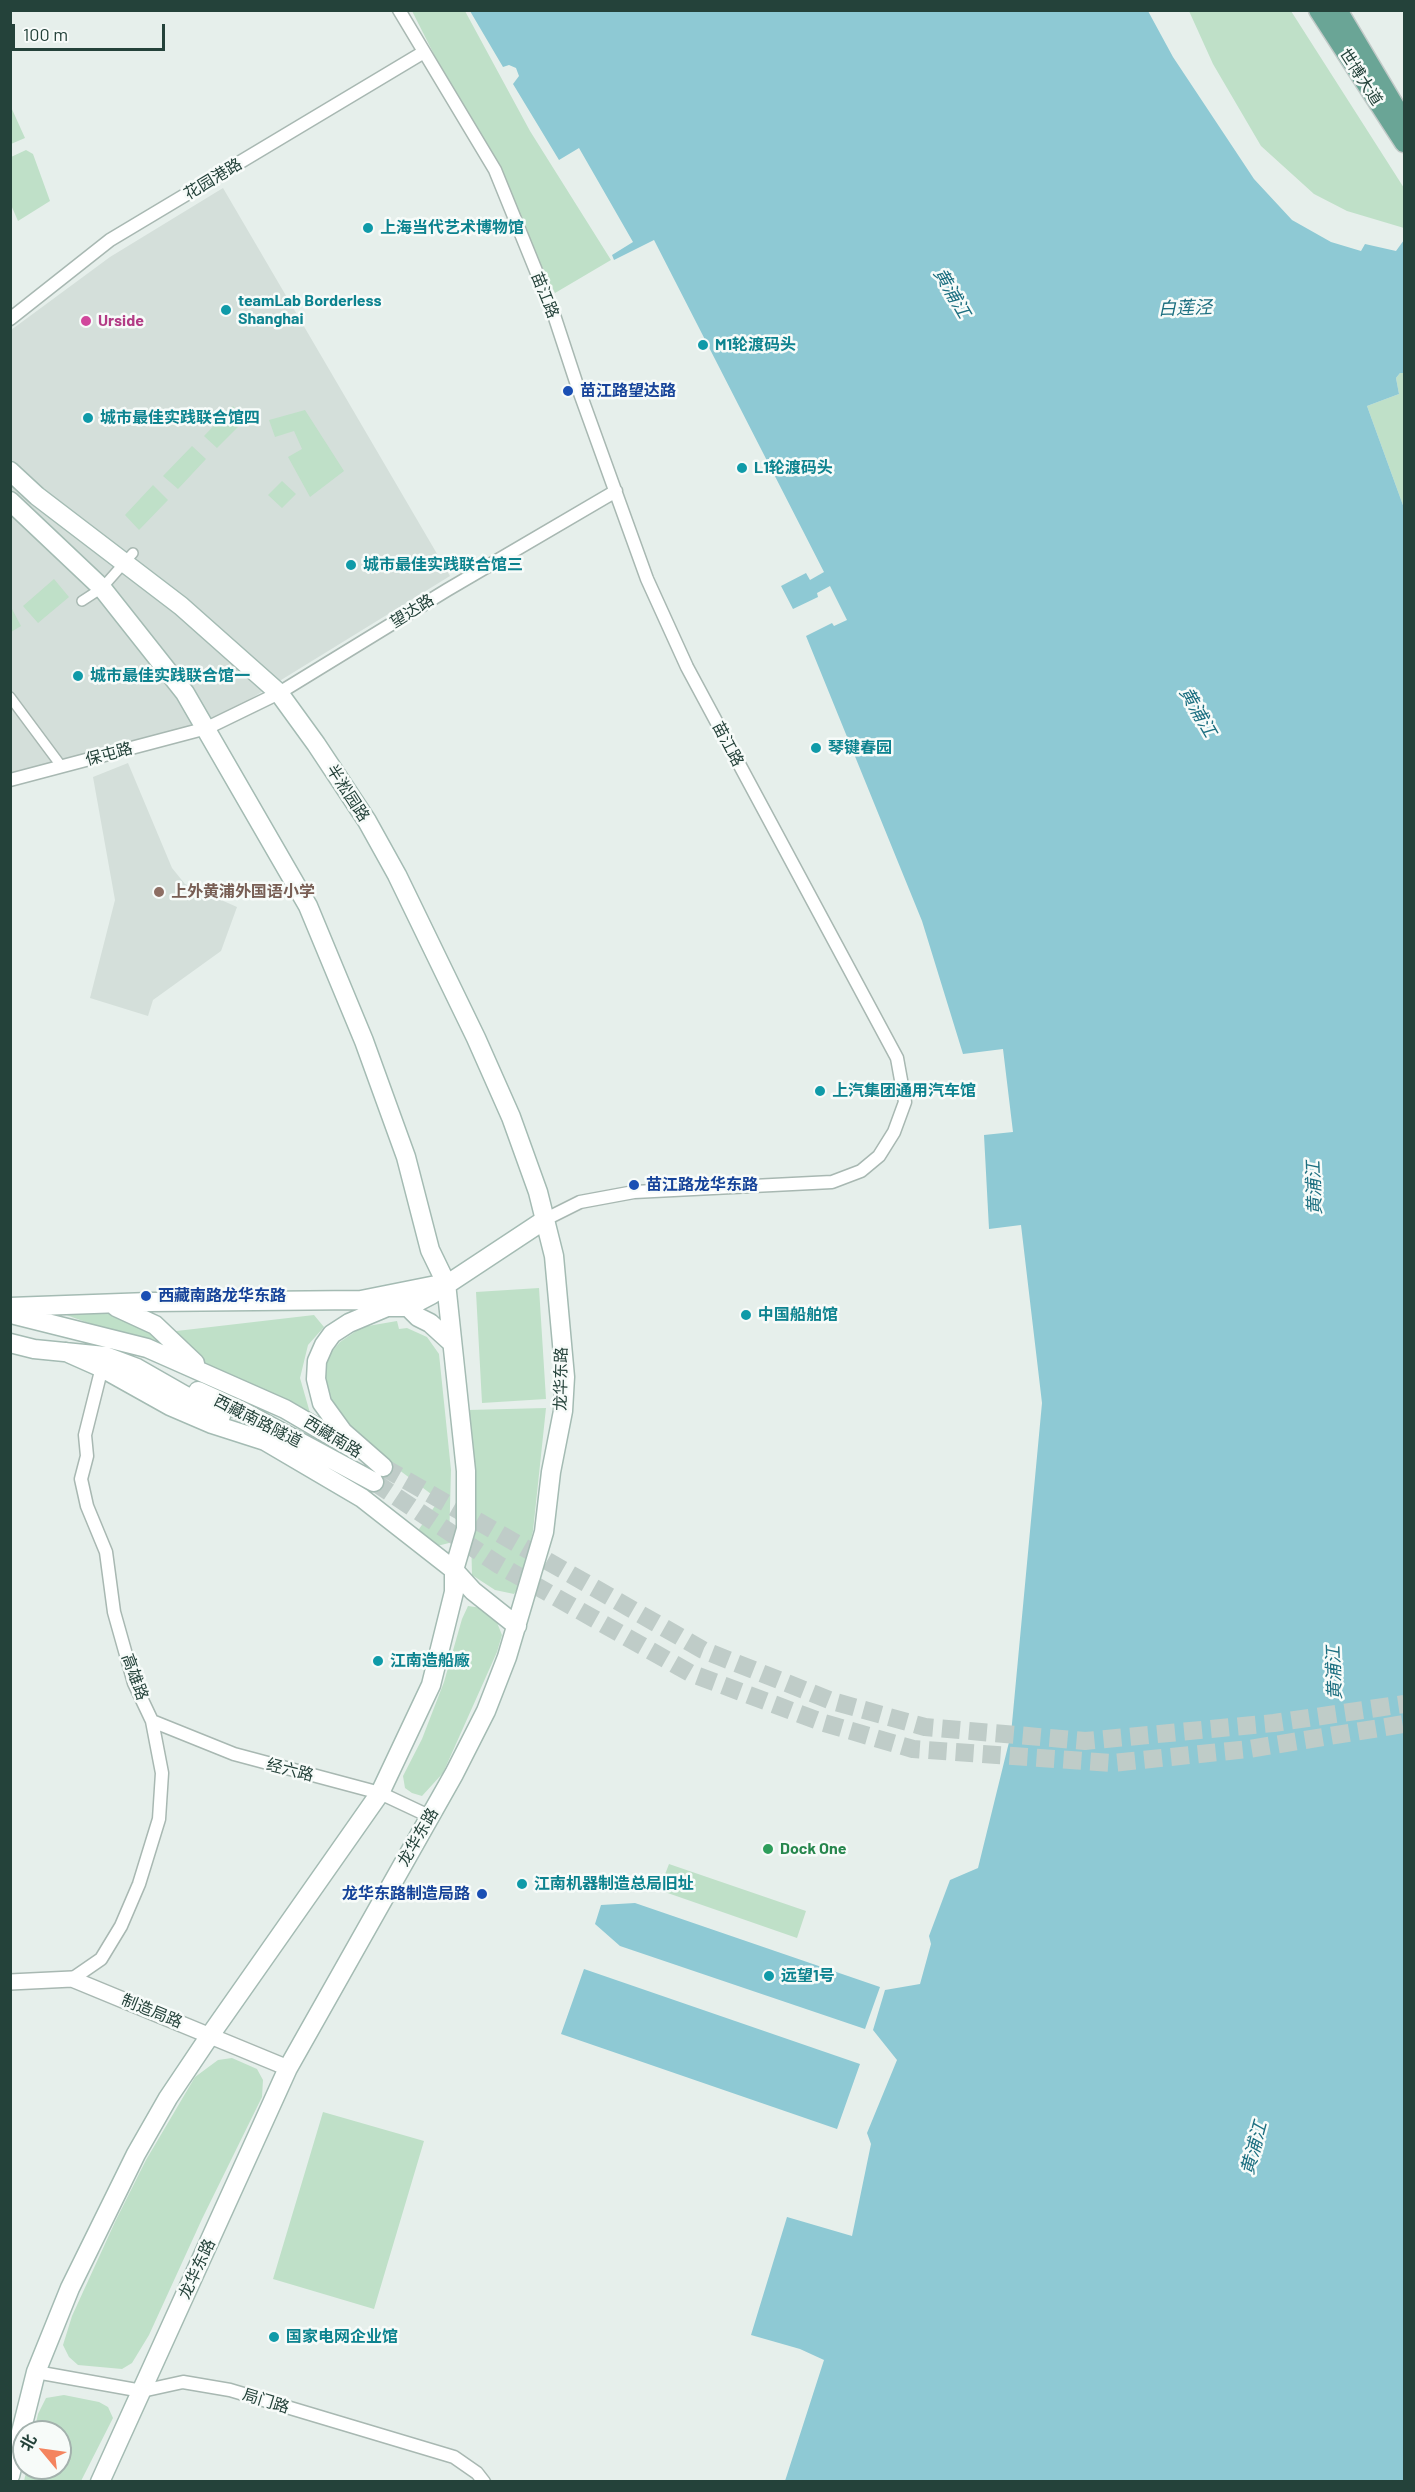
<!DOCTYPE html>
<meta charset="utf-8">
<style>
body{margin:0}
#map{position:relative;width:1415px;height:2492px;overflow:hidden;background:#e6efeb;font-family:Barlow,"Noto Sans SC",sans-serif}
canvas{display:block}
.frame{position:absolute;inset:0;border:12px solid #24423a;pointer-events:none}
.north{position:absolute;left:12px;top:2420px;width:60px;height:60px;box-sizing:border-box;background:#f7fbf9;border:2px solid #a3b1ad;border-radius:50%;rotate:299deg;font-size:16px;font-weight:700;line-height:24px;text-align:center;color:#24423a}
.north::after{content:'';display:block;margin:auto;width:21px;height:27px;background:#f4845f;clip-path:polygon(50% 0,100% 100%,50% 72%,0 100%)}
.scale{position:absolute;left:12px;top:24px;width:153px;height:27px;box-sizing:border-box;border:3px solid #24423a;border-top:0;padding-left:8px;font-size:18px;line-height:21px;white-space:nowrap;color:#24423a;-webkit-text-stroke:4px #f7fbf9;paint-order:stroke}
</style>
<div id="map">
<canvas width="1415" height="2492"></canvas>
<div class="frame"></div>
<div class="north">北</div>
<div class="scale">100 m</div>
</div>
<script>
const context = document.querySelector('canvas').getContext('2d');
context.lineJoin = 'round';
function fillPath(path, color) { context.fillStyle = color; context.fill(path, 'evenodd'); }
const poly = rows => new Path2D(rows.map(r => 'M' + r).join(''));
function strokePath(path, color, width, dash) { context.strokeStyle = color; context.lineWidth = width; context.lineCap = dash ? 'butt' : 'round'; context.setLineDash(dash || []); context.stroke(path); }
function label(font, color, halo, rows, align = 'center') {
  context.font = font + ' Barlow,"Noto Sans SC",sans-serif'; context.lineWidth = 5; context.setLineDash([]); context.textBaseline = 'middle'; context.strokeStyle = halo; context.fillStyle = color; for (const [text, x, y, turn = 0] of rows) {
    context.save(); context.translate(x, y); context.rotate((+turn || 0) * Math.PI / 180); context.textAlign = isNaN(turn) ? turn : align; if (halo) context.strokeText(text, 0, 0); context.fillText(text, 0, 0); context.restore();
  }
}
fillPath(poly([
 [223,188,450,576,221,717,181,738,11,777,11,330,110,257],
 [128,763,172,868,185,884,237,907,221,951,153,1000,148,1016,90,998,115,900,93,777]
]), '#d4dfda');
fillPath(poly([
 [412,11,465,11,530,131,611,260,555,293],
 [1189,11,1291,11,1404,188,1404,228,1347,211,1314,194,1261,146,1213,64],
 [11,107,25,138,11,144,10,144],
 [26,150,33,154,50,201,18,221,11,205,11,157],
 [1400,373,1404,373,1404,508,1367,406,1399,394,1396,378],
 [233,406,246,419,217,448,204,436],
 [305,410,344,471,310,497,288,457,302,449,294,431,275,437,269,420],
 [192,446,206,459,178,489,163,476],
 [282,481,296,494,282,508,268,495],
 [153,485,168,500,139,530,125,515],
 [54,579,69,597,38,623,23,606],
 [11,607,21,626,11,632,10,632],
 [539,1288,546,1399,482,1403,476,1292],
 [112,1310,146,1325,164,1347,155,1347,58,1312],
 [314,1315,324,1327,308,1345,300,1378,310,1413,299,1411,198,1362,168,1332],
 [397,1321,399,1329,407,1328,427,1337,439,1354,451,1470,449,1543,437,1546,417,1532,439,1500,358,1439,331,1413,322,1375,329,1355,340,1342,362,1327],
 [546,1408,533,1531,520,1585,514,1594,495,1590,472,1575,468,1410],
 [468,1606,482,1608,496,1620,502,1635,497,1652,443,1773,422,1796,412,1793,405,1788,403,1776,422,1739,444,1682,462,1619],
 [669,1864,806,1911,797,1938,659,1890],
 [232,2058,257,2069,263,2080,262,2097,202,2219,149,2335,132,2363,122,2369,78,2365,69,2357,63,2345,72,2316,115,2222,146,2160,195,2077,218,2060],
 [323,2112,424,2141,374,2309,273,2279],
 [64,2395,99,2402,108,2407,113,2418,81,2481,24,2481,27,2468,60,2468,60,2432,34,2432,38,2414,46,2398]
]), '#bfe0c8');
fillPath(poly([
 [470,11,1148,11,1173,57,1254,179,1292,220,1331,242,1361,251,1365,244,1396,251,1404,240,1404,373,1400,373,1396,378,1399,394,1367,406,1404,508,1404,2481,785,2481,824,2360,800,2349,751,2335,787,2217,852,2236,871,2144,867,2133,897,2060,873,2030,885,1990,920,1984,931,1944,929,1936,950,1880,978,1868,1011,1734,1042,1403,1021,1225,989,1229,984,1135,1013,1132,1003,1049,963,1054,922,921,806,636,832,623,834,626,847,620,830,586,817,593,818,597,793,609,781,586,806,573,810,580,824,572,654,240,614,260,612,255,633,242,579,148,559,160,513,84,519,76,516,68,509,65,503,67],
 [635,1903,880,1987,865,2029,620,1946,595,1924,601,1905],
 [584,1969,860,2064,837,2129,561,2034]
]), '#8ec9d4');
strokePath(poly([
 [383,1467,703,1650,832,1701,925,1727,1085,1741,1274,1723,1404,1704],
 [374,1482,499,1565,690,1673,824,1723,913,1749,1112,1763,1249,1749,1404,1724]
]), '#bfccc8', 18, [18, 9]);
const pedestrian = poly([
 [82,601,102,588,133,553],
 [10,697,62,767]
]);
const minor = poly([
 [399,10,495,170,554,315,577,385,647,579,687,667,897,1058,905,1102,894,1132,879,1156,861,1171,832,1182,634,1192,580,1202,546,1219],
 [10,319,110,240,424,52],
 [10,780,207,728,279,693,447,590,616,491],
 [152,1721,234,1754,380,1793,429,1816],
 [72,1979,101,1959,121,1926,139,1884,159,1819,162,1773,152,1721,134,1683,114,1612,106,1552,87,1506,81,1479,87,1456,85,1435,103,1363],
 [36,2372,142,2391,183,2382,230,2390,454,2457,477,2473,484,2482]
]);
const tertiary = poly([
 [10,1982,72,1979,288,2068]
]);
const secondary = poly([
 [10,471,37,496,181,606,279,693,316,744,367,821,397,875,476,1038,511,1117,538,1192,554,1256,565,1377,563,1411,551,1472,544,1532,507,1657,486,1711,454,1774,288,2068,100,2482],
 [10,501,102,588,185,693,308,906,364,1041,406,1157,430,1250,446,1283,466,1471,466,1529,454,1570,454,1592,431,1685,380,1793,211,2034,168,2098,136,2154,70,2288,36,2372,10,2476],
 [10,1307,149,1302,361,1300,446,1283],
 [116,1307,155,1325,195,1363],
 [408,1307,418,1317,430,1323,452,1343],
 [15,1315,147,1348,285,1409,350,1447],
 [10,1343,34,1349,105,1356,137,1368,221,1416],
 [66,1352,102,1368,170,1406,212,1424,265,1441,362,1498,454,1570,473,1591,517,1626],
 [198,1391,242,1411,374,1482],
 [383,1467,343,1432,322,1403,316,1379,317,1361,324,1345,332,1334,349,1323,387,1307,408,1307,431,1295,546,1219]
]);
const primary = poly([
 [1318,10,1404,143],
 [1338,10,1404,121]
]);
strokePath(pedestrian, '#a8b8b2', 12);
strokePath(minor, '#a8b8b2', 15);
strokePath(tertiary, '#a8b8b2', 18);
strokePath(secondary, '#a4bbb3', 21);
strokePath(primary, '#c2cac8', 21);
strokePath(pedestrian, '#fff', 9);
strokePath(minor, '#fff', 12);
strokePath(tertiary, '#fff', 15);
strokePath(secondary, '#fff', 18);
strokePath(primary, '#6aa596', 18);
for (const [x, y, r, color] of [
 [368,228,6,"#0f9aa8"],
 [226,310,6,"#0f9aa8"],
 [86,321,6,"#d1479c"],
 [703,345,6,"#0f9aa8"],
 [568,391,6,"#1a4fb4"],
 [88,418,6,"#0f9aa8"],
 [742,468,6,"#0f9aa8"],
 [351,565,6,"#0f9aa8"],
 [78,676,6,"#0f9aa8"],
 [816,748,6,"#0f9aa8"],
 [159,892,6,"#8d6e63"],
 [820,1091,6,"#0f9aa8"],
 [634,1185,6,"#1a4fb4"],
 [146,1296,6,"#1a4fb4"],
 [746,1315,6,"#0f9aa8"],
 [378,1661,6,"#0f9aa8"],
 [768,1849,6,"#2e9e5b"],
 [522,1884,6,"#0f9aa8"],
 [482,1894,6,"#1a4fb4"],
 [769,1976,6,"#0f9aa8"],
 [274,2337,6,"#0f9aa8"]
]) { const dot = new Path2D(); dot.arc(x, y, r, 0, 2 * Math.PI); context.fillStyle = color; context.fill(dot); strokePath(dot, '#f7fbf9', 2); }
label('16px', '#24423a', '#f7fbf9', [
 ["世博大道",1361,77,57],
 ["花园港路",213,179,-31],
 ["苗江路",545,295,68],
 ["望达路",412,611,-32],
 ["苗江路",728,744,62],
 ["保屯路",109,754,-15],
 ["半淞园路",348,793,57],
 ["龙华东路",561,1379,-89],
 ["西藏南路隧道",258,1421,27],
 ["西藏南路",333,1437,31],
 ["高雄路",135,1677,70],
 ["经六路",290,1770,14],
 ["龙华东路",418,1837,-60],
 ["制造局路",152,2011,22],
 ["龙华东路",197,2269,-65],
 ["局门路",266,2401,17]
]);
label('bold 16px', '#0d838f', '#f7fbf9', [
 ["上海当代艺术博物馆",380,228],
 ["teamLab Borderless",238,301],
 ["Shanghai",238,319],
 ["M1轮渡码头",715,345],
 ["城市最佳实践联合馆四",100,418],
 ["L1轮渡码头",754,468],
 ["城市最佳实践联合馆三",363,565],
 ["城市最佳实践联合馆一",90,676],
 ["琴键春园",828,748],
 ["上汽集团通用汽车馆",832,1091],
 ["中国船舶馆",758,1315],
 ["江南造船廠",390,1661],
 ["江南机器制造总局旧址",534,1884],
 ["远望1号",781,1976],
 ["国家电网企业馆",286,2337]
], 'left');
label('bold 16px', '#b23c85', '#f7fbf9', [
 ["Urside",98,321]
], 'left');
label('bold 16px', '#164399', '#f7fbf9', [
 ["苗江路望达路",580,391],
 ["苗江路龙华东路",646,1185],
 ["西藏南路龙华东路",158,1296],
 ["龙华东路制造局路",470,1894,"right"]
], 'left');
label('bold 16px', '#785e54', '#f7fbf9', [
 ["上外黄浦外国语小学",171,892]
], 'left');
label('bold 16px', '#27864d', '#f7fbf9', [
 ["Dock One",780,1849]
], 'left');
label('italic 18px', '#1c6f80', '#f7fbf9', [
 ["黄浦江",952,293,60],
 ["白莲泾",1185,308,-2],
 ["黄浦江",1198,712,60],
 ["黄浦江",1314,1188,-92],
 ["黄浦江",1334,1673,-92],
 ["黄浦江",1254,2148,-75]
]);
</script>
